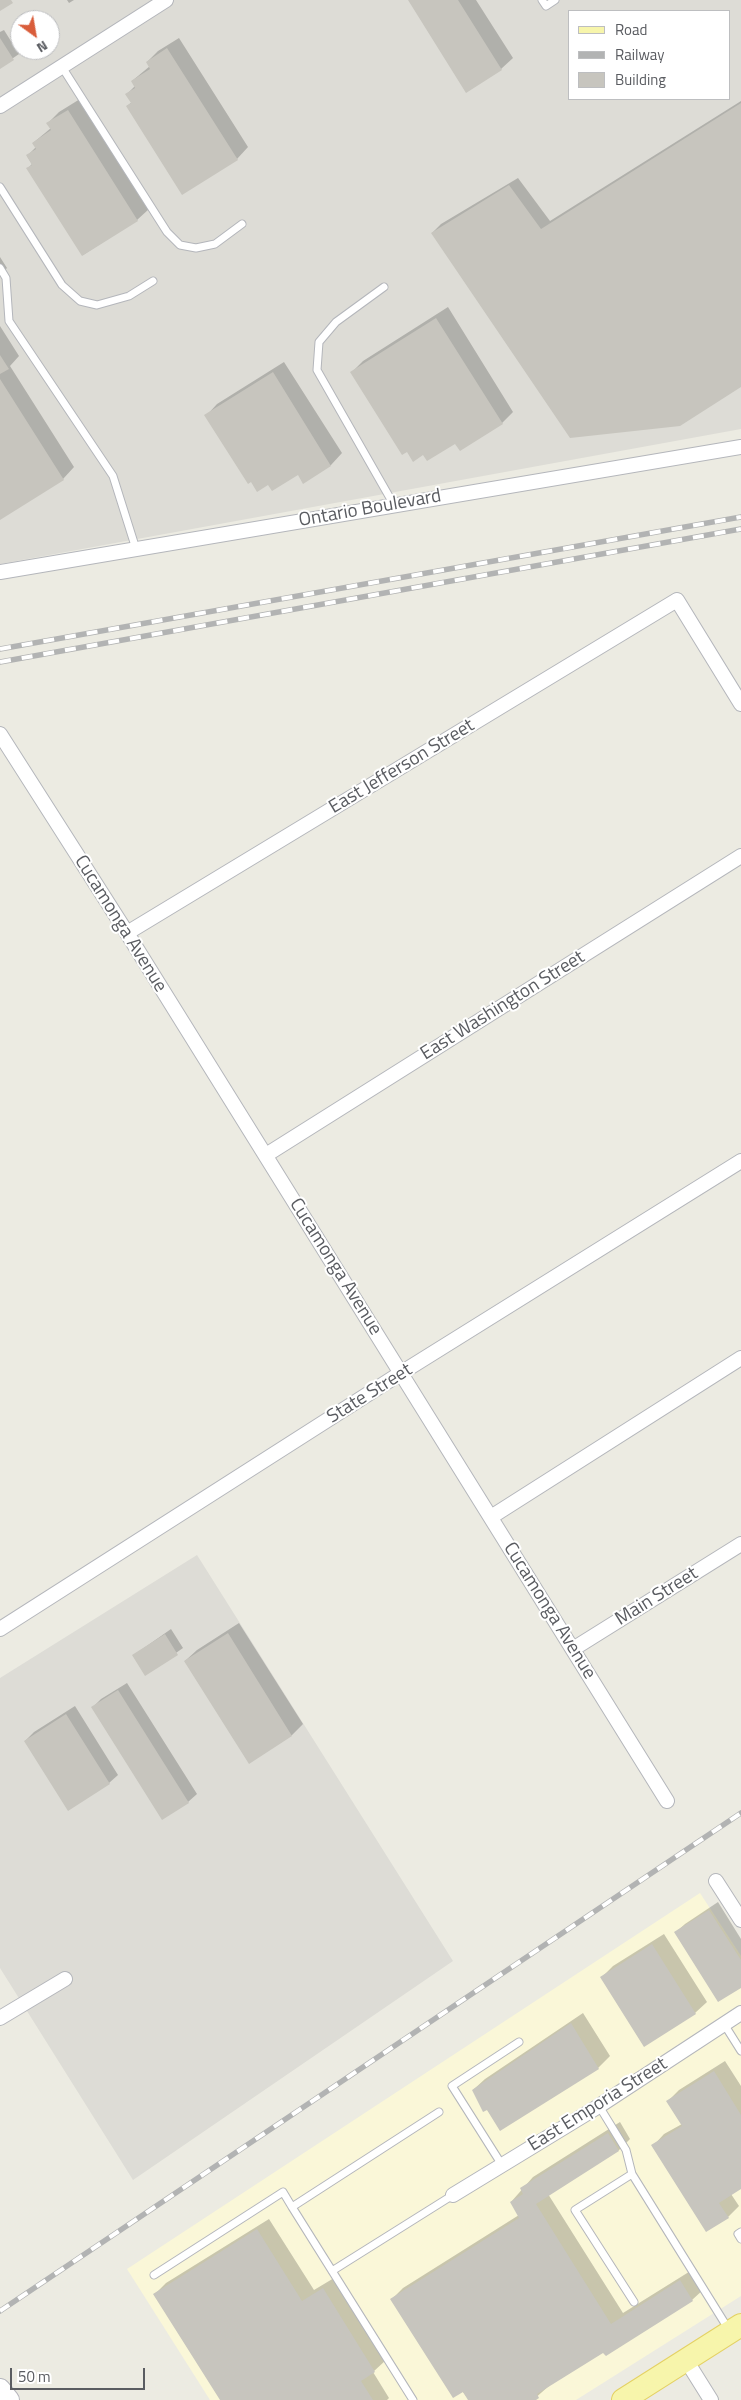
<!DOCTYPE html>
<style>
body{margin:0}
#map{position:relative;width:741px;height:2400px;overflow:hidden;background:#ecebe2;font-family:"Titillium Web",sans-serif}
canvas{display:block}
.legend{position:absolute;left:568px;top:10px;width:162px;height:90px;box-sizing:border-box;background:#fff;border:1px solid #bdbec0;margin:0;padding:6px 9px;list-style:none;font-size:15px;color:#5a5c61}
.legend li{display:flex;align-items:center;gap:10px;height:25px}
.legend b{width:25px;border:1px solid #bdbec0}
.north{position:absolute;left:10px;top:10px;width:50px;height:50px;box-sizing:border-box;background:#fff;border:1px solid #bdbec0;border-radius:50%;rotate:148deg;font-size:14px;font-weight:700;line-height:20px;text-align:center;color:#5a5c61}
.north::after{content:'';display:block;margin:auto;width:18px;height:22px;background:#d95d3b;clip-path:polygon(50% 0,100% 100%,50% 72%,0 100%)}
.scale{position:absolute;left:10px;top:2368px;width:135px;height:22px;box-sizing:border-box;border:2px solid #5a5c61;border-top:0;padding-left:6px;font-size:15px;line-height:18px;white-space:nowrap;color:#5a5c61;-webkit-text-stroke:4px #fff;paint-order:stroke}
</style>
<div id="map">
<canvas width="741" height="2400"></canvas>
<ul class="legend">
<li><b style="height:6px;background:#f7f5ab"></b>Road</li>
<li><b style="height:6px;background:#b2b3b3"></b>Railway</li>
<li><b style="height:14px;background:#c7c5be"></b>Building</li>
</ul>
<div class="north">N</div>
<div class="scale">50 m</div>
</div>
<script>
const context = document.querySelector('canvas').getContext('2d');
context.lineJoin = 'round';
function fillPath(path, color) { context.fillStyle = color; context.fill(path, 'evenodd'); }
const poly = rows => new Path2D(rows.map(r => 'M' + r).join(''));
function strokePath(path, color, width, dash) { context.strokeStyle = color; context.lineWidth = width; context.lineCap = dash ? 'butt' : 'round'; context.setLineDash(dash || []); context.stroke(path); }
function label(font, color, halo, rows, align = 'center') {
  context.font = font + ' "Titillium Web",sans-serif'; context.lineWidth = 4; context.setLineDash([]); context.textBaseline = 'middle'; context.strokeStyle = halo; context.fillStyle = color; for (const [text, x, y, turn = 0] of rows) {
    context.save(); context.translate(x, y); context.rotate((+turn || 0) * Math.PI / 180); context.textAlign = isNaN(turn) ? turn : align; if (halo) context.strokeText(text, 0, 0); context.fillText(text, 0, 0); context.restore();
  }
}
fillPath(poly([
 [700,1893,741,1956,741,2296,576,2400,210,2400,127,2269]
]), '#faf7d8');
fillPath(poly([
 [0,0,741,0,741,429,0,564],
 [570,11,730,11,730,99,570,99],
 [20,20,50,20,50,50,20,50],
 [197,1555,453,1961,133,2180,0,1968,0,1678]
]), '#dddcd6');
fillPath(poly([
 [67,0,74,0,69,3],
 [410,0,476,0,513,58,501,69],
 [4,30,19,54,0,67,0,32],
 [179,38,248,147,237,159,127,106,132,102,127,94,135,86,132,81,150,66,147,62,158,51],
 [80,99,149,209,137,220,83,255,28,168,32,164,27,156,36,147,33,143,51,128,48,123,59,112],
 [741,101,741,386,432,233,441,224,518,178,550,221],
 [0,257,7,268,0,275],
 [448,307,513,412,502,423,455,442,352,372,363,361],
 [0,326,19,356,10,366,74,467,63,479,0,518],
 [284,362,342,453,331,465,303,482,298,473,206,416,217,404],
 [239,1623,303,1724,292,1735,249,1762,185,1661,197,1650],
 [171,1629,183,1648,146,1674,134,1655],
 [127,1683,197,1794,188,1802,93,1707,101,1699],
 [75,1706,118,1775,109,1783,25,1741,34,1732],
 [718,1902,741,1939,741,1986,676,1932,685,1924],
 [664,1934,707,2002,695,2013,602,1977,613,1966],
 [583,2013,610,2056,598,2068,501,2129,473,2090,485,2079],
 [725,2061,741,2086,741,2187,731,2194,739,2206,728,2217,653,2146,664,2134,682,2124,668,2101,679,2090],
 [620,2122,630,2139,619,2150,548,2194,623,2313,692,2270,704,2289,692,2300,604,2351,550,2385,533,2400,469,2400,392,2299,403,2288,519,2215,511,2202,533,2177],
 [269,2219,314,2290,334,2278,386,2360,373,2372,389,2398,387,2400,221,2400,155,2294,166,2283]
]), '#0003');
fillPath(poly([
 [0,0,11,0,13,3,0,11],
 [408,0,458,0,502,70,466,93],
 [0,38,14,60,0,69],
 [167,48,238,160,182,195,126,106,131,103,125,94,135,88,131,81,150,69,146,62],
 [741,103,741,387,680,426,570,438,431,233,509,185,541,229],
 [68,110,138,221,82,256,26,168,32,165,26,155,36,149,32,143,51,130,46,123],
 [436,318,503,424,460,451,455,444,427,461,423,455,413,462,407,452,402,455,350,372],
 [0,355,9,369,0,374],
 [273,372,331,466,303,484,298,475,272,491,268,485,257,492,251,482,248,484,204,415],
 [0,379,64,480,0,520],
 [228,1633,292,1736,249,1764,184,1661],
 [165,1634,178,1655,145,1676,132,1655],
 [118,1690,189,1803,162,1820,91,1707],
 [66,1714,110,1784,68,1811,24,1741],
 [709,1910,741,1960,741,1988,718,2002,674,1932],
 [652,1944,696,2014,644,2047,600,1977],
 [571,2023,599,2069,500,2131,487,2110,483,2112,472,2090],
 [714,2071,741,2115,741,2189,719,2203,729,2218,706,2232,651,2145,682,2126,666,2101],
 [608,2133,619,2151,536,2204,611,2324,680,2280,693,2301,606,2356,603,2353,537,2394,539,2398,536,2400,468,2400,463,2392,453,2398,390,2299,519,2218,510,2202,523,2194,520,2188],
 [257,2229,302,2301,323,2288,375,2372,361,2381,373,2400,220,2400,153,2294]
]), '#c7c5be');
const lane = poly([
 [542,0,546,6,555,0],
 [62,67,167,232,180,245,196,248,215,244,242,224],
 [0,187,62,285,80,301,97,305,129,296,153,281],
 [0,268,6,278,9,321,113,476,136,549],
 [384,287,336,322,319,342,317,370,394,505],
 [724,2024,741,2051],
 [599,2106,626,2150,632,2174,729,2330],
 [502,2165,452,2086,519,2042],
 [632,2174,575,2210,634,2302],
 [741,2232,738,2234,741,2239],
 [332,2271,453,2195],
 [154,2275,283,2192,292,2207],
 [413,2400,292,2207,439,2112]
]);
const street = poly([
 [0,106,166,0],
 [0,572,741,447],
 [0,734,127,933,667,1801],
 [127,933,677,600,741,704],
 [266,1155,741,856],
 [491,1517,741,1358],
 [0,1629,401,1373,741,1161],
 [573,1649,741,1544],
 [716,1881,741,1920],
 [0,2018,65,1979],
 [453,2195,599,2106,741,2013],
 [686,2360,711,2400]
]);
const secondary = poly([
 [0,2389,9,2400]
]);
const primary = poly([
 [623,2400,741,2325]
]);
strokePath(lane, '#b4b6bb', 9);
strokePath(street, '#b4b6bb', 16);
strokePath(secondary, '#b6b7bd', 22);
strokePath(primary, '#e4d163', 24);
strokePath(lane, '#fff', 7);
strokePath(street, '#fff', 14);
strokePath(secondary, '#fff', 20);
strokePath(primary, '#f7f5ab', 22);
const rail = poly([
 [0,649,741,517],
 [0,662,741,529],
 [0,2311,741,1813]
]);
strokePath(rail, '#b2b3b3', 5.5);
strokePath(rail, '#fff', 4, [11]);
label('19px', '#5a5c61', '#fff', [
 ["Ontario Boulevard",370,509,-10],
 ["East Jefferson Street",402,767,-31],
 ["Cucamonga Avenue",120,924,58],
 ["East Washington Street",503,1006,-32],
 ["Cucamonga Avenue",335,1267,58],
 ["State Street",370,1394,-32],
 ["Main Street",657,1597,-32],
 ["Cucamonga Avenue",549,1611,58],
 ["East Emporia Street",598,2105,-32]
]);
</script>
